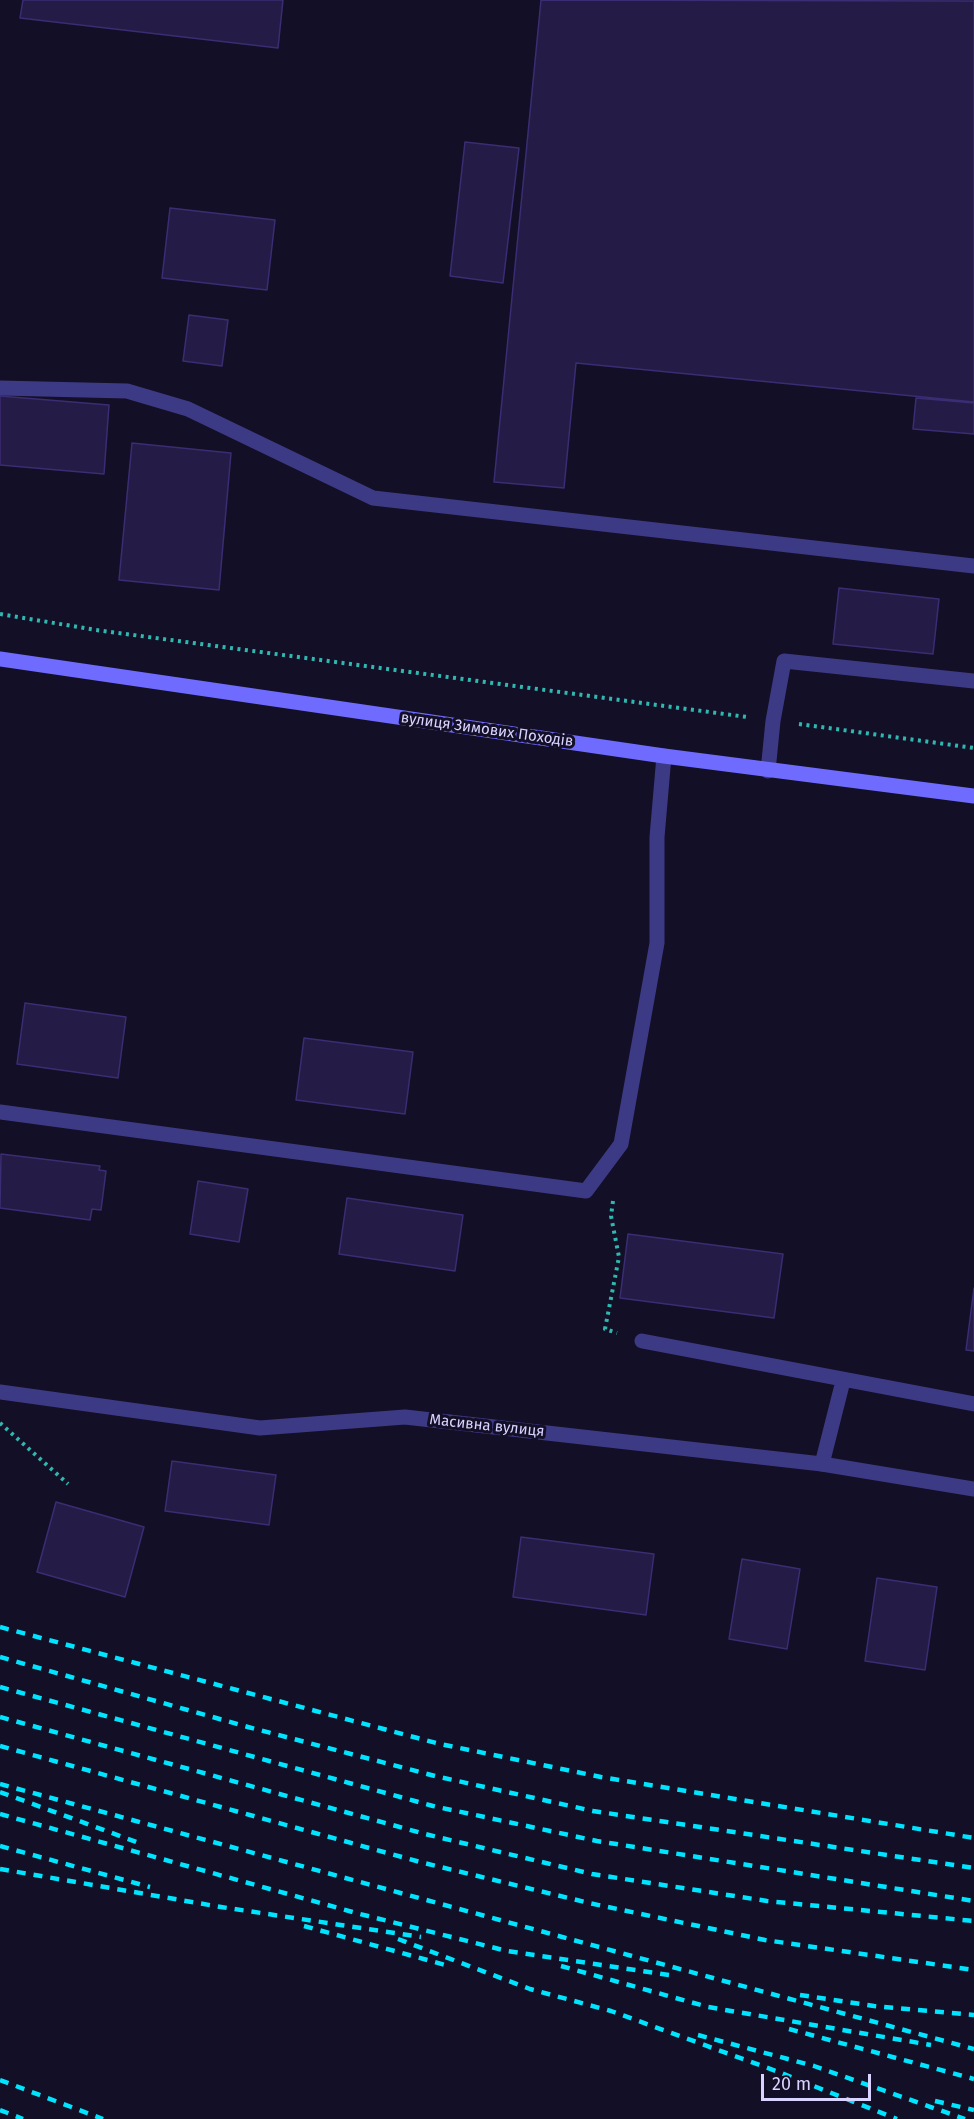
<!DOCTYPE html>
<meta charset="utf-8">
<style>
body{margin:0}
#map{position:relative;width:974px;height:2119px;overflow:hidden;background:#130f26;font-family:"Fira Sans",sans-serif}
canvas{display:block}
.scale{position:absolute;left:761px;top:2074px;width:110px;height:27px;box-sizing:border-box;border:3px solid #d9d4ff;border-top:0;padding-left:8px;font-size:18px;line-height:21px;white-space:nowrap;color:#d9d4ff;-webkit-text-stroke:4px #130f26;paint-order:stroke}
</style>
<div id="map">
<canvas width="974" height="2119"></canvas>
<div class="scale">20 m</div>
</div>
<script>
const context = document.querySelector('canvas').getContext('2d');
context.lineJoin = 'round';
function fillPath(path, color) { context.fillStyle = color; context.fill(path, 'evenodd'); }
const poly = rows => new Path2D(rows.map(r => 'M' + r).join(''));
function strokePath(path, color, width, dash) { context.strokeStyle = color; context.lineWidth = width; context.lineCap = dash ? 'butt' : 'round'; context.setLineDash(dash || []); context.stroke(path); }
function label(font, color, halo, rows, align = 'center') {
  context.font = font + ' "Fira Sans",sans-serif'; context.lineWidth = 6; context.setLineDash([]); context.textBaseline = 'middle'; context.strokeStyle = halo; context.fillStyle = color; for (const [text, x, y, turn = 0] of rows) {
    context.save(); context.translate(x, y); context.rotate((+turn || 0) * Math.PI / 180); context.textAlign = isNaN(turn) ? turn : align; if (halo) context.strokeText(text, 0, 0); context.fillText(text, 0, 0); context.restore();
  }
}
const building = poly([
 [23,0,283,0,278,48,20,18,23,0],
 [541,0,974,1,974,402,576,363,564,488,494,482,541,0],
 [465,142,519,148,503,283,450,276,465,142],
 [170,208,275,220,267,290,162,278,170,208],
 [189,315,228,320,222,366,183,361,189,315],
 [0,396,109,405,104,474,0,465,0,396],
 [916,398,974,403,974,434,913,429,916,398],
 [132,443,231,453,219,590,119,580,132,443],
 [839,588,939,599,933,654,833,644,839,588],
 [25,1003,126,1017,118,1078,17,1064,25,1003],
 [304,1038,413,1052,405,1114,296,1100,304,1038],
 [1,1154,100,1166,99,1170,106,1171,101,1210,92,1209,90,1220,0,1208,1,1154],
 [198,1181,248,1189,239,1242,190,1234,198,1181],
 [347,1198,463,1215,455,1271,339,1254,347,1198],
 [628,1234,783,1254,774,1318,620,1298,628,1234],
 [974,1288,974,1351,966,1350,974,1288],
 [172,1461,276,1475,269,1525,165,1511,172,1461],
 [56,1502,144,1527,125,1597,37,1572,56,1502],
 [521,1537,654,1554,646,1615,513,1597,521,1537],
 [742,1559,800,1569,787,1649,729,1639,742,1559],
 [877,1578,937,1587,925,1670,865,1661,877,1578]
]);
fillPath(building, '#241b47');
strokePath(building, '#3b2d73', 1.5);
strokePath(poly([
 [0,614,96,630,747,717],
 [799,724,974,748],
 [613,1201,611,1216,619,1257,605,1329,617,1333],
 [0,1423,68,1484]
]), '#2fb8b0', 4, [3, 4.5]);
strokePath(poly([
 [0,388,127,391,188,409,373,498,974,566],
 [768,771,773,721,784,661,974,681],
 [0,1112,586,1191,621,1144,657,943,657,837,664,756],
 [642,1341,974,1404],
 [822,1464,843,1381]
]), '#3d3a85', 15);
strokePath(poly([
 [0,1392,260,1428,405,1417,822,1464,974,1489]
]), '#3d3a85', 15);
strokePath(poly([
 [0,659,664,756,974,796]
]), '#6f6bff', 15);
strokePath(poly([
 [0,1627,440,1744,601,1777,974,1838],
 [0,1657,248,1727,435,1776,593,1811,974,1868],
 [0,1687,433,1806,597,1841,974,1901],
 [0,1717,425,1834,592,1874,767,1901,974,1921],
 [0,1746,420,1862,589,1903,765,1940,974,1970],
 [0,1784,974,2049],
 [0,1792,142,1844],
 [0,1814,360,1914,507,1951,676,1976],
 [0,1846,150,1887],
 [0,1869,221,1907,421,1937],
 [304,1926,449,1966],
 [398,1939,530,1989,611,2011,776,2071,897,2119],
 [561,1966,708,2007,931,2045],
 [800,1995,874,2006,974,2015],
 [789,2029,974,2079],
 [698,2035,814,2066,965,2119],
 [0,2080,103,2119],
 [935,2101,974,2110],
 [0,2110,23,2119]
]), '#00e5ff', 4.5, [9, 8]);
label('15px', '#d9d4ff', '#130f26', [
 ["вулиця Зимових Походів",487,730,8],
 ["Масивна вулиця",487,1426,6]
]);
</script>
